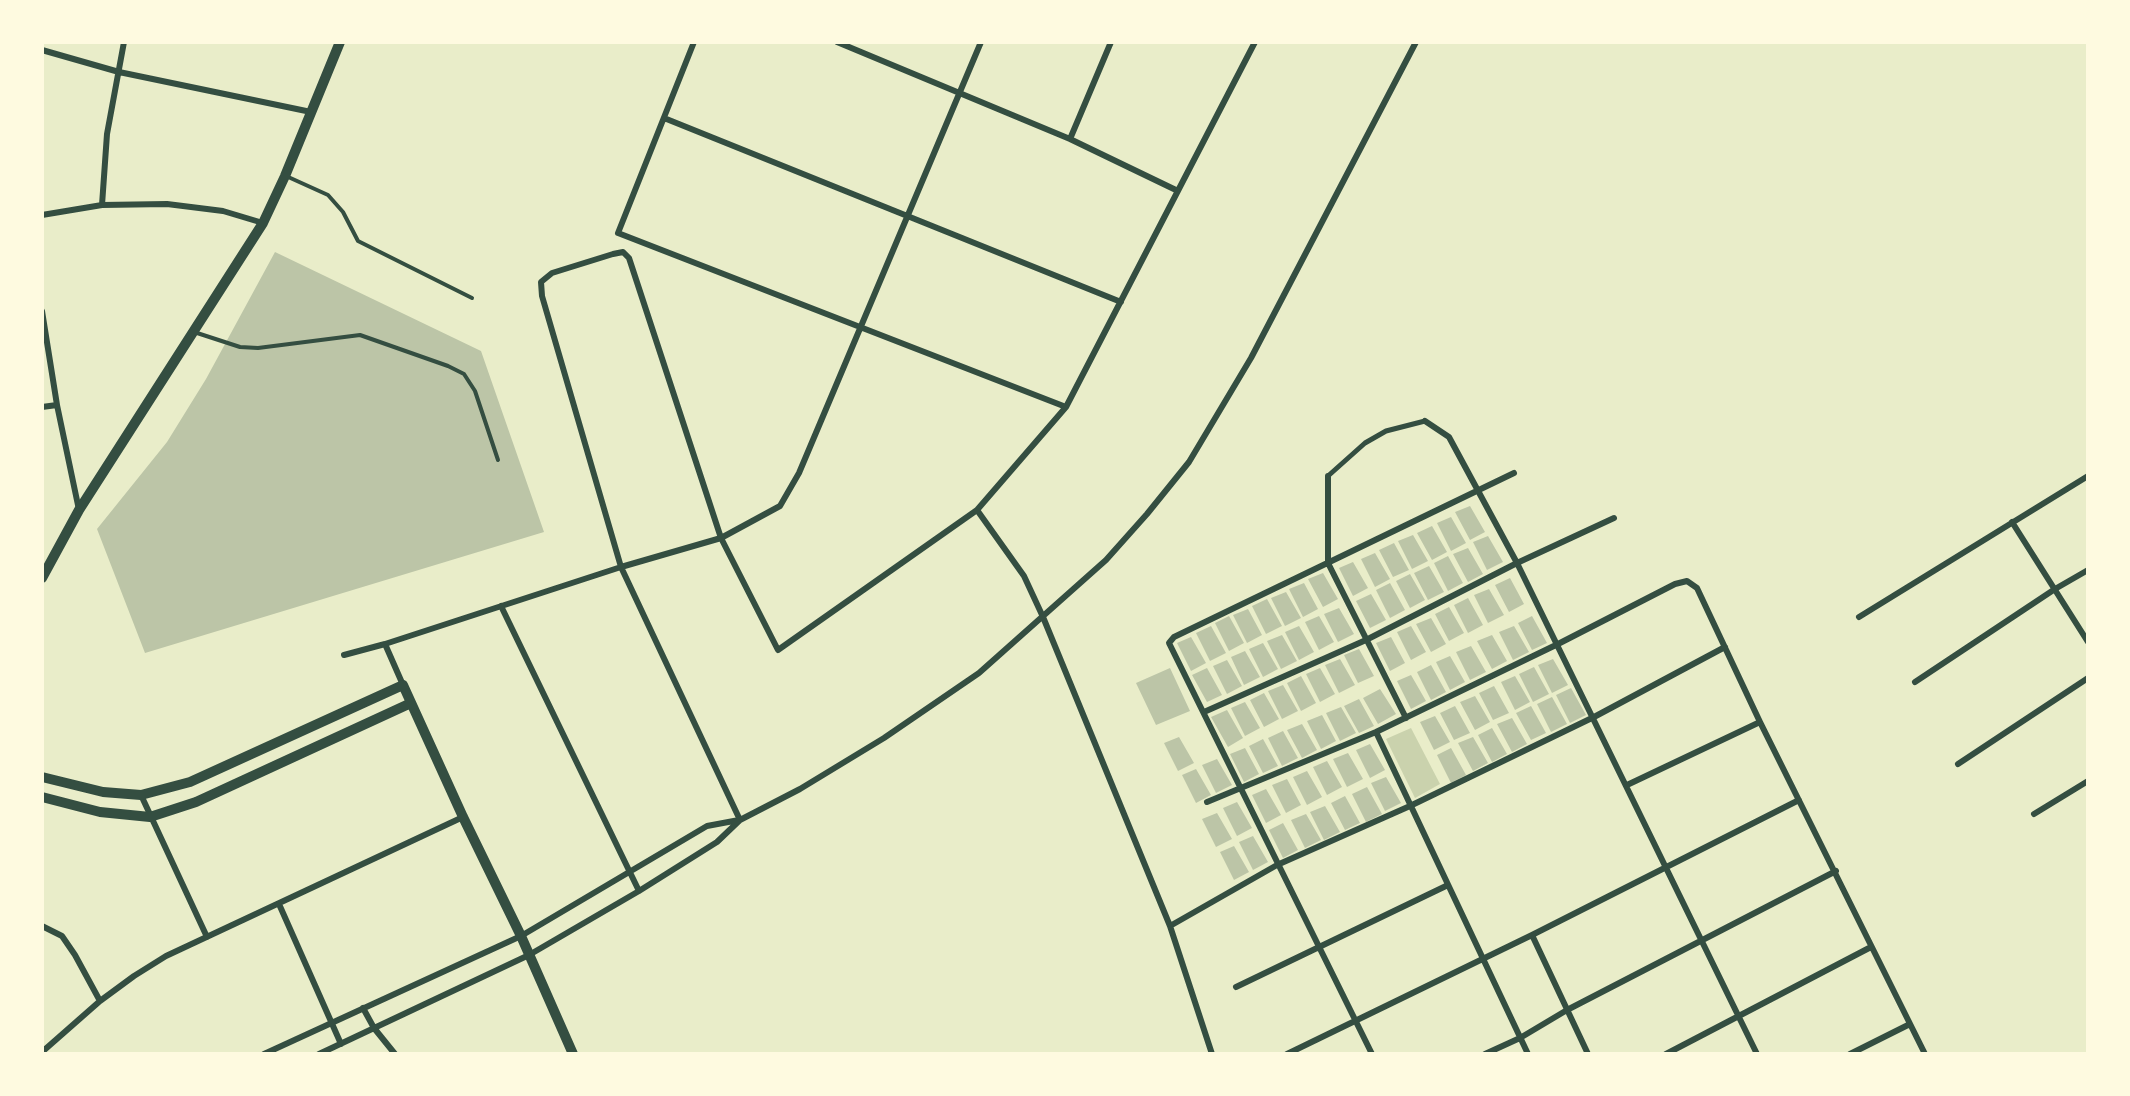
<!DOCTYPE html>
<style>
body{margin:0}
#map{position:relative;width:2130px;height:1096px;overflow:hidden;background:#e9edc9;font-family:Inter,sans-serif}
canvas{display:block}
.frame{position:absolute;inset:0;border:44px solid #fefae0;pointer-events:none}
</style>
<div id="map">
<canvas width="2130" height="1096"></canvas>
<div class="frame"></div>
</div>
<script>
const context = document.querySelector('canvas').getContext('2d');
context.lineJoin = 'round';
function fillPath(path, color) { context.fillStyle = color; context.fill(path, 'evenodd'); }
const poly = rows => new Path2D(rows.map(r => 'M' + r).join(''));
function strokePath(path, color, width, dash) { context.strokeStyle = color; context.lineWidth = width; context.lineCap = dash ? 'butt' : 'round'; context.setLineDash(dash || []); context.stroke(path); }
fillPath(poly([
 [1411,728,1440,784,1415,798,1386,739]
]), '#cad2ad');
fillPath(poly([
 [275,252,481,351,544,532,145,653,97,529,167,442,206,379],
 [1470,506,1485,532,1470,540,1455,512],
 [1451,517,1466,543,1451,551,1437,523],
 [1432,526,1447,552,1432,560,1417,533],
 [1413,535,1428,561,1412,569,1398,541],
 [1488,536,1503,562,1487,570,1473,542],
 [1394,543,1409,570,1393,577,1379,550],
 [1468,548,1483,574,1468,582,1453,554],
 [1375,553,1390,579,1375,587,1361,559],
 [1448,556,1463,583,1448,591,1434,563],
 [1353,562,1368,588,1353,596,1339,568],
 [1429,566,1444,592,1428,600,1414,573],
 [1323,573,1338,599,1323,607,1308,579],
 [1410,574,1425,600,1410,608,1396,581],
 [1510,578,1524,604,1509,612,1495,585],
 [1304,583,1318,609,1303,617,1289,589],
 [1390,583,1405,610,1390,618,1376,590],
 [1489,589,1504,615,1488,623,1474,595],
 [1286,592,1301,618,1285,626,1271,598],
 [1371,594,1386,620,1370,628,1356,601],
 [1468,598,1483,625,1468,633,1454,605],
 [1267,599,1282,626,1266,634,1252,606],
 [1449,607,1464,633,1449,641,1435,614],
 [1339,608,1354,634,1338,642,1324,614],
 [1248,609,1262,635,1247,643,1233,615],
 [1229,616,1244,643,1229,651,1215,623],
 [1319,616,1334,642,1319,650,1305,622],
 [1532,616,1547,643,1532,650,1518,623],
 [1431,618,1446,644,1431,652,1416,624],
 [1211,626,1226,653,1210,661,1196,633],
 [1299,626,1314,652,1299,660,1285,632],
 [1411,626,1426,652,1411,660,1397,632],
 [1514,626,1529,652,1513,660,1499,632],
 [1282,635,1297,661,1281,669,1267,641],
 [1492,635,1507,661,1492,669,1477,641],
 [1191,637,1206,663,1191,671,1177,643],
 [1391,637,1405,663,1390,671,1376,643],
 [1263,643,1278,669,1263,677,1249,649],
 [1471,646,1486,672,1470,680,1456,652],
 [1359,649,1374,676,1358,683,1344,655],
 [1245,651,1260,677,1244,685,1231,657],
 [1450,656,1465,682,1450,690,1436,662],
 [1340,659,1355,685,1339,693,1325,665],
 [1553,659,1568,685,1552,693,1538,665],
 [1227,660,1242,686,1227,694,1213,666],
 [1431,665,1446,692,1431,700,1417,672],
 [1534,667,1549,694,1533,702,1519,674],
 [1170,668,1190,711,1156,725,1136,683],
 [1207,668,1222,695,1207,702,1192,675],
 [1320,668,1335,694,1320,702,1306,674],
 [1411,675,1426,701,1411,709,1397,681],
 [1301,676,1316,703,1301,711,1287,683],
 [1515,676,1530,702,1515,710,1501,682],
 [1283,685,1298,711,1282,719,1268,691],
 [1494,686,1509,713,1493,720,1479,693],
 [1571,688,1586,715,1570,723,1556,695],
 [1380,689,1396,714,1378,724,1363,698],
 [1264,693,1279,719,1264,727,1250,700],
 [1475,696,1490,722,1475,730,1460,702],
 [1552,697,1567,724,1551,732,1537,704],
 [1359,699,1374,726,1359,733,1344,706],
 [1245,702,1260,728,1245,736,1231,708],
 [1455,706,1470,733,1454,740,1440,713],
 [1531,706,1546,733,1531,740,1516,713],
 [1341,707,1356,733,1340,741,1326,713],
 [1227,710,1243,738,1228,747,1211,717],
 [1322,715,1336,741,1321,749,1307,721],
 [1435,716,1450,742,1434,750,1420,722],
 [1512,718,1527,744,1512,752,1497,724],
 [1302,724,1317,750,1302,758,1287,730],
 [1492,728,1507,754,1492,762,1478,735],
 [1283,731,1298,758,1282,766,1268,738],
 [1179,737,1194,763,1178,771,1164,743],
 [1473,737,1488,763,1473,771,1458,743],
 [1263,739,1278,766,1263,773,1249,746],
 [1370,744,1385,770,1370,778,1356,750],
 [1245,748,1259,774,1244,782,1230,754],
 [1451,748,1466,775,1451,783,1437,755],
 [1348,753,1363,779,1347,787,1333,759],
 [1217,759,1232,785,1216,793,1202,765],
 [1327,761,1342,787,1327,795,1313,767],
 [1196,769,1211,795,1196,803,1182,775],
 [1307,771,1322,797,1307,805,1293,777],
 [1386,777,1401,803,1385,811,1371,783],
 [1287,779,1301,805,1286,813,1272,785],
 [1367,787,1382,814,1366,822,1352,794],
 [1266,789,1281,815,1266,823,1252,795],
 [1345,796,1360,823,1345,830,1331,803],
 [1237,802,1252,828,1237,836,1223,808],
 [1325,806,1340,832,1324,840,1310,812],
 [1217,813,1232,839,1216,847,1202,819],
 [1306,814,1321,840,1305,848,1291,820],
 [1283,823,1298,850,1283,858,1269,830],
 [1253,836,1268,862,1253,870,1239,842],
 [1234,846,1249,872,1234,880,1220,852]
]), '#bcc5a7');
strokePath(poly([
 [286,176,328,195,343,212,358,241,472,298],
 [194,332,240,347,258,348,360,335,448,366,464,374,475,391,498,460]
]), '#344e41', 4);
strokePath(poly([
 [1328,476,1365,443,1386,431,1425,421]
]), '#344e41', 5);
strokePath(poly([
 [694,42,618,233,1066,407],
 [837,42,1070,139,1178,191],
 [42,50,119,72,311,112],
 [664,118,1121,302],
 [1070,139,1111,42],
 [102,205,107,134,124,42],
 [42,215,102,205,167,204,223,211,263,223],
 [42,311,57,405,79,510],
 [42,407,57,405],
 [1425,421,1449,437,1517,563,1757,1054],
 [1328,476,1328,563,1406,718],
 [977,510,1024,576,1043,617,1170,926,1212,1054],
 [2012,522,2088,642],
 [501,606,639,891],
 [1859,617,2088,476],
 [385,644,403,685],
 [344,655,385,644,621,567,721,538,780,506,799,473,981,42],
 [1915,682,2055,589,2088,570],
 [1204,712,1366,640,1517,563,1614,518],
 [1376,732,1528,1054],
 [1958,764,2088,678],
 [1627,785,1760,722],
 [141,795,207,937],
 [1207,802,1376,732,1558,644,1675,584,1687,581,1697,588,1760,722,1925,1054],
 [2034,814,2088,781],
 [740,820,621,567,542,296,541,282,552,273,613,254,623,252,629,258,721,538,778,650,977,510,1066,407,1255,42],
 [279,904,341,1044],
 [42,926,62,936,75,955,100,1001],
 [1170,926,1277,865,1410,806,1594,717,1725,647],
 [1532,935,1588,1054],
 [1236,987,1448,885],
 [363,1008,374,1028,395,1054],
 [42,1052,100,1001,134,976,166,956,463,817],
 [264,1054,521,936,707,826,739,820],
 [319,1054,529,955,639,891,717,842,740,820,800,789,884,738,979,673,1106,560,1147,514,1189,462,1251,358,1416,42],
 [1287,1054,1532,935,1799,800],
 [1372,1054,1169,643,1174,637,1514,473],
 [1485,1054,1520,1038,1567,1010,1836,871],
 [1666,1054,1871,947],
 [1850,1054,1910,1024]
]), '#344e41', 6);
strokePath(poly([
 [42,578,79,510,263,223,285,176,340,42],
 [42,777,103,792,141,795,190,782,403,685,463,817,521,936,573,1054],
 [42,797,100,812,150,817,196,802,411,703]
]), '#344e41', 10);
</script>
